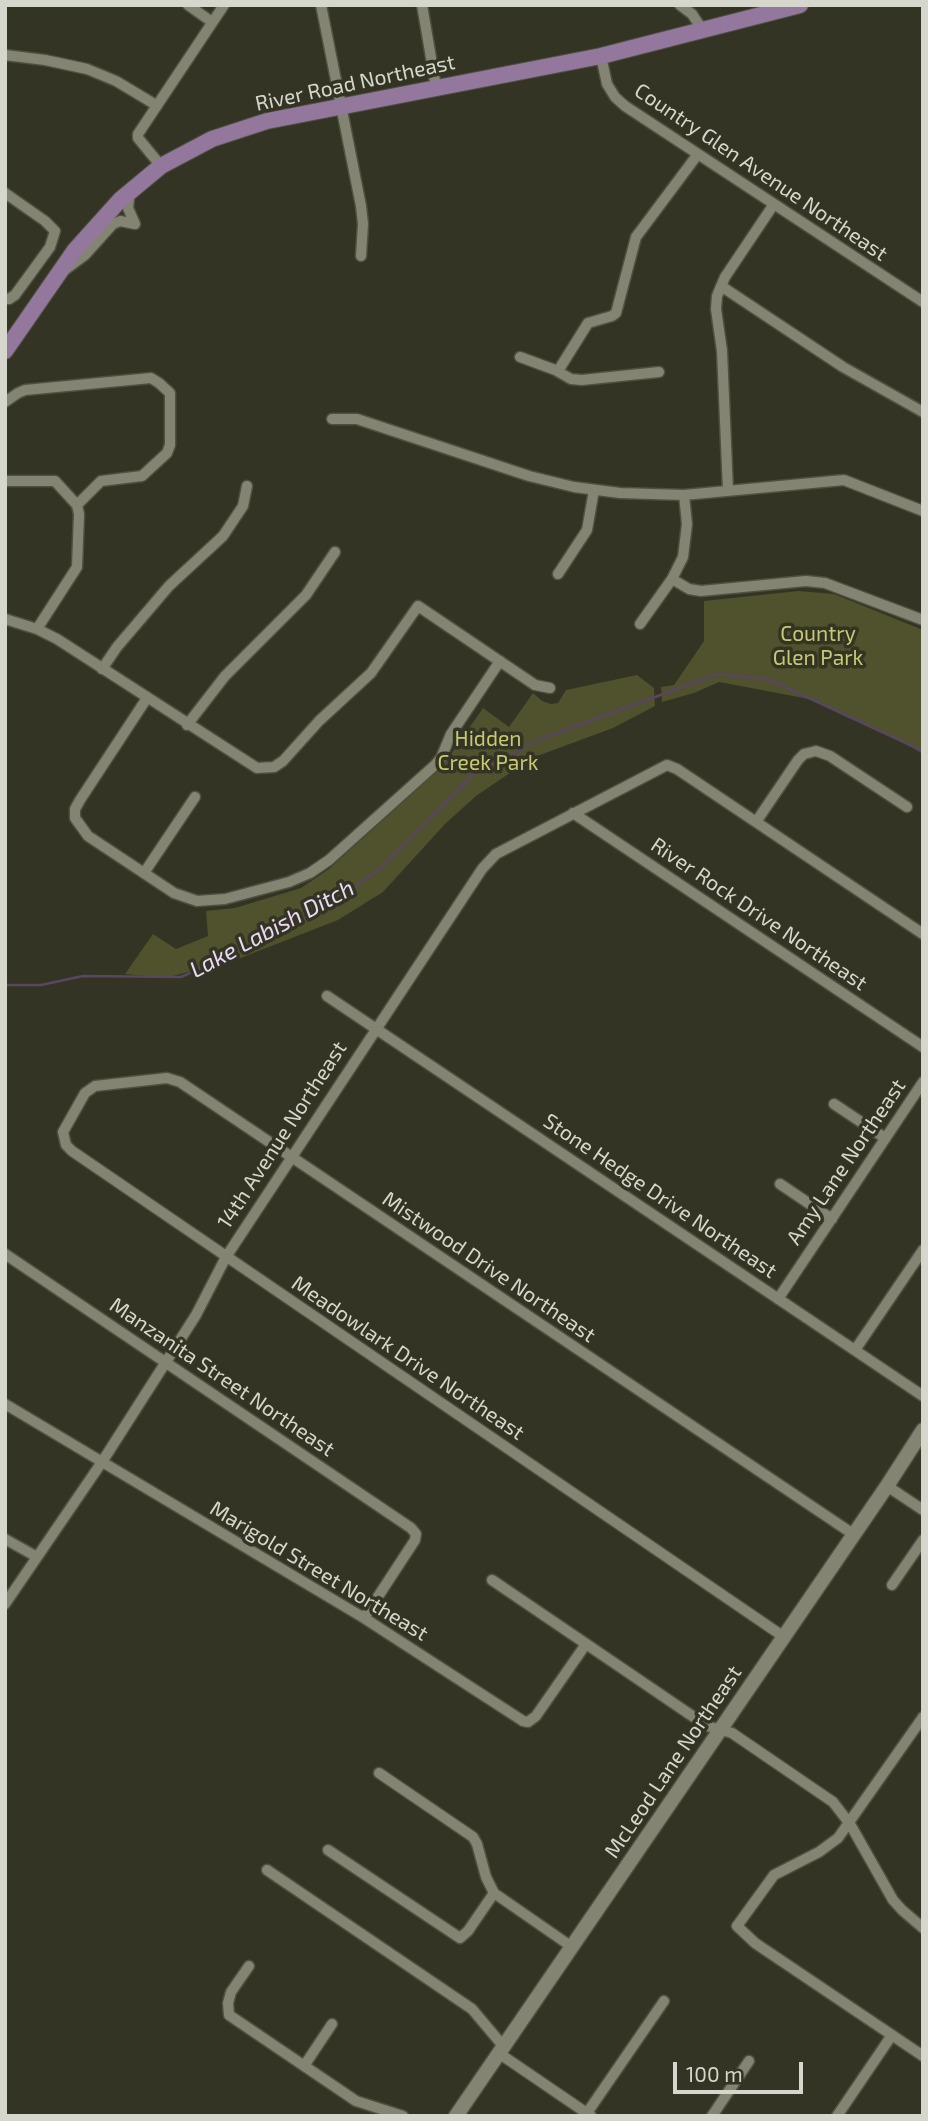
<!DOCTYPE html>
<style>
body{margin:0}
#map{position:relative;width:928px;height:2121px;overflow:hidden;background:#333423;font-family:"Exo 2",sans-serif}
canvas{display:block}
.frame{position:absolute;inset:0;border:7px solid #d6d7cc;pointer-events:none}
.scale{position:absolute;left:673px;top:2062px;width:130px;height:32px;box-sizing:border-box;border:4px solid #d6d7cc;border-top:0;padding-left:9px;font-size:21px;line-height:24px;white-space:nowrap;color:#d6d7cc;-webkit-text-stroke:5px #333423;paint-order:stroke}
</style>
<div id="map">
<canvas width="928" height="2121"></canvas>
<div class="frame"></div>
<div class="scale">100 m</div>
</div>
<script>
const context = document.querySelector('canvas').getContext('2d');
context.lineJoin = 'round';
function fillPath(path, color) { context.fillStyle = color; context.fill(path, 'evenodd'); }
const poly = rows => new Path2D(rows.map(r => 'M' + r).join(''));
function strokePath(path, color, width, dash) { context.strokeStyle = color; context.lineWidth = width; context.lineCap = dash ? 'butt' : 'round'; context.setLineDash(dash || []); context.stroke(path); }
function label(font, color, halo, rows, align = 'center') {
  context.font = font + ' "Exo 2",sans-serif'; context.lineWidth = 7; context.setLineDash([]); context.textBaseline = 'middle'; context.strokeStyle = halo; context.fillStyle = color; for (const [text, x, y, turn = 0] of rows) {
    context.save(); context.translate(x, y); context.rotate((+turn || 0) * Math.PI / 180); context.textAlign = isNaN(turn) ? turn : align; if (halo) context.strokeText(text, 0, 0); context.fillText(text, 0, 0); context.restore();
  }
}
fillPath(poly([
 [798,591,834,594,923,630,923,754,899,740,846,714,809,699,719,682,694,693,662,702,661,687,674,685,704,641,704,601],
 [637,675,654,688,655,706,613,728,532,758,476,796,445,824,383,892,338,920,238,959,165,978,125,974,153,934,176,949,208,936,206,911,235,908,301,888,329,869,442,767,483,708,509,727,533,693,542,701,551,704,558,703,566,690]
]), '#50512d');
strokePath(poly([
 [5,985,41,985,83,976,181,977,228,956,330,904,380,869,475,773,543,738,718,674,770,680,923,751]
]), '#594660', 2.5);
const street = poly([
 [188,5,212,22],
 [321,5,361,206,363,224,361,256],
 [422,5,436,87],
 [680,5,692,14,702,29],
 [5,55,45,60,87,69,116,81,156,105],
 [601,56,607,84,615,97,625,106,923,302],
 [161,166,138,138,138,134,224,5],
 [130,190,128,208,135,224],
 [5,193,45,221,55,231,50,247,15,295,9,299],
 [66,269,85,255,113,224,120,221,135,224],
 [721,286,843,367,923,412],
 [520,357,558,371,588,323,612,316,616,313,636,237,698,154],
 [557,371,571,379,582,380,659,372],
 [5,402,18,393,25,390,151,378,159,383,170,393,170,445,167,453,142,476,101,481,77,505],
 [332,419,357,419,529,476,574,487,620,493,684,495,844,480,923,511],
 [5,481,55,481,77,505,79,514,77,567,37,629],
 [728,490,722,351,716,309,717,296,725,277,774,204],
 [558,574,587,530,594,490],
 [672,579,689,589,701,591,806,581,825,583,923,620],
 [5,619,37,629,57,639,257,768,274,767,283,761,319,721,371,673,418,606,535,685,550,688],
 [640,624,672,579,683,557,687,524,684,495],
 [102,669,117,647,169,586,223,536,243,506,247,486],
 [147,698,80,800,75,809,75,818,88,836,174,893,197,901,225,899,289,882,310,873,329,860,435,765,441,758,451,734,500,661],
 [187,725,225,676,306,595,335,552],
 [573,813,923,1047],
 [756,822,798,760,804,754,816,751,830,756,907,807],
 [144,873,195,797],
 [327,996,923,1396],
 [834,1104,885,1138],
 [780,1184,832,1219],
 [5,1254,411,1528,416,1534,415,1540,364,1618],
 [778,1299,923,1082],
 [855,1350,923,1250],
 [5,1404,364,1618,523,1721,528,1722,536,1716,586,1644],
 [887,1486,923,1510],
 [5,1539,37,1557],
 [492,1580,707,1726,732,1733,833,1802,850,1824,893,1900,902,1910,923,1928],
 [892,1585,923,1540],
 [5,1604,102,1462,196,1315,226,1257,482,869,496,854,667,765,677,769,923,934],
 [784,1637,72,1151,66,1145,63,1132,85,1093,95,1086,167,1078,180,1082,853,1534],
 [923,1717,838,1838,819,1852,774,1875,737,1926,755,1943,923,2056],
 [379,1773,473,1837,477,1844,486,1877,494,1893,572,1947],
 [328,1850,460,1938,468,1931,494,1893],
 [267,1870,472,2009,504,2047],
 [249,1966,231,1992,228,2003,229,2015,356,2101,403,2116],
 [500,2054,591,2116],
 [304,2066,332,2024],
 [587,2113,664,2001],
 [712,2116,749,2061],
 [837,2116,892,2035]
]);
const secondary = poly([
 [456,2116,887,1486,923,1430]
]);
const primary = poly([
 [5,351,75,250,120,200,161,166,212,139,267,121,601,56,800,5]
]);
strokePath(street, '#4f5041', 13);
strokePath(secondary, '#4f5041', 17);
strokePath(primary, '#4f5041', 18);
strokePath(street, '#838471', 10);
strokePath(secondary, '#838471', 14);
strokePath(primary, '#93779d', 16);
label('21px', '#d6d7cc', '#333423', [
 ["River Road Northeast",355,83,-12],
 ["Country Glen Avenue Northeast",761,172,34],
 ["River Rock Drive Northeast",759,914,34],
 ["14th Avenue Northeast",282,1135,-57],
 ["Amy Lane Northeast",846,1162,-56],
 ["Stone Hedge Drive Northeast",660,1196,34],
 ["Mistwood Drive Northeast",489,1267,34],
 ["Meadowlark Drive Northeast",408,1358,34],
 ["Manzanita Street Northeast",222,1377,34],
 ["Marigold Street Northeast",319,1571,31],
 ["McLeod Lane Northeast",673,1762,-56]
]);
label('21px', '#c8c972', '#333423', [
 ["Country",818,634],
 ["Glen Park",818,658],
 ["Hidden",488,739],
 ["Creek Park",488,763]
]);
label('italic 23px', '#ebd9f7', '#333423', [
 ["Lake Labish Ditch",272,929,-28]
]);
</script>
